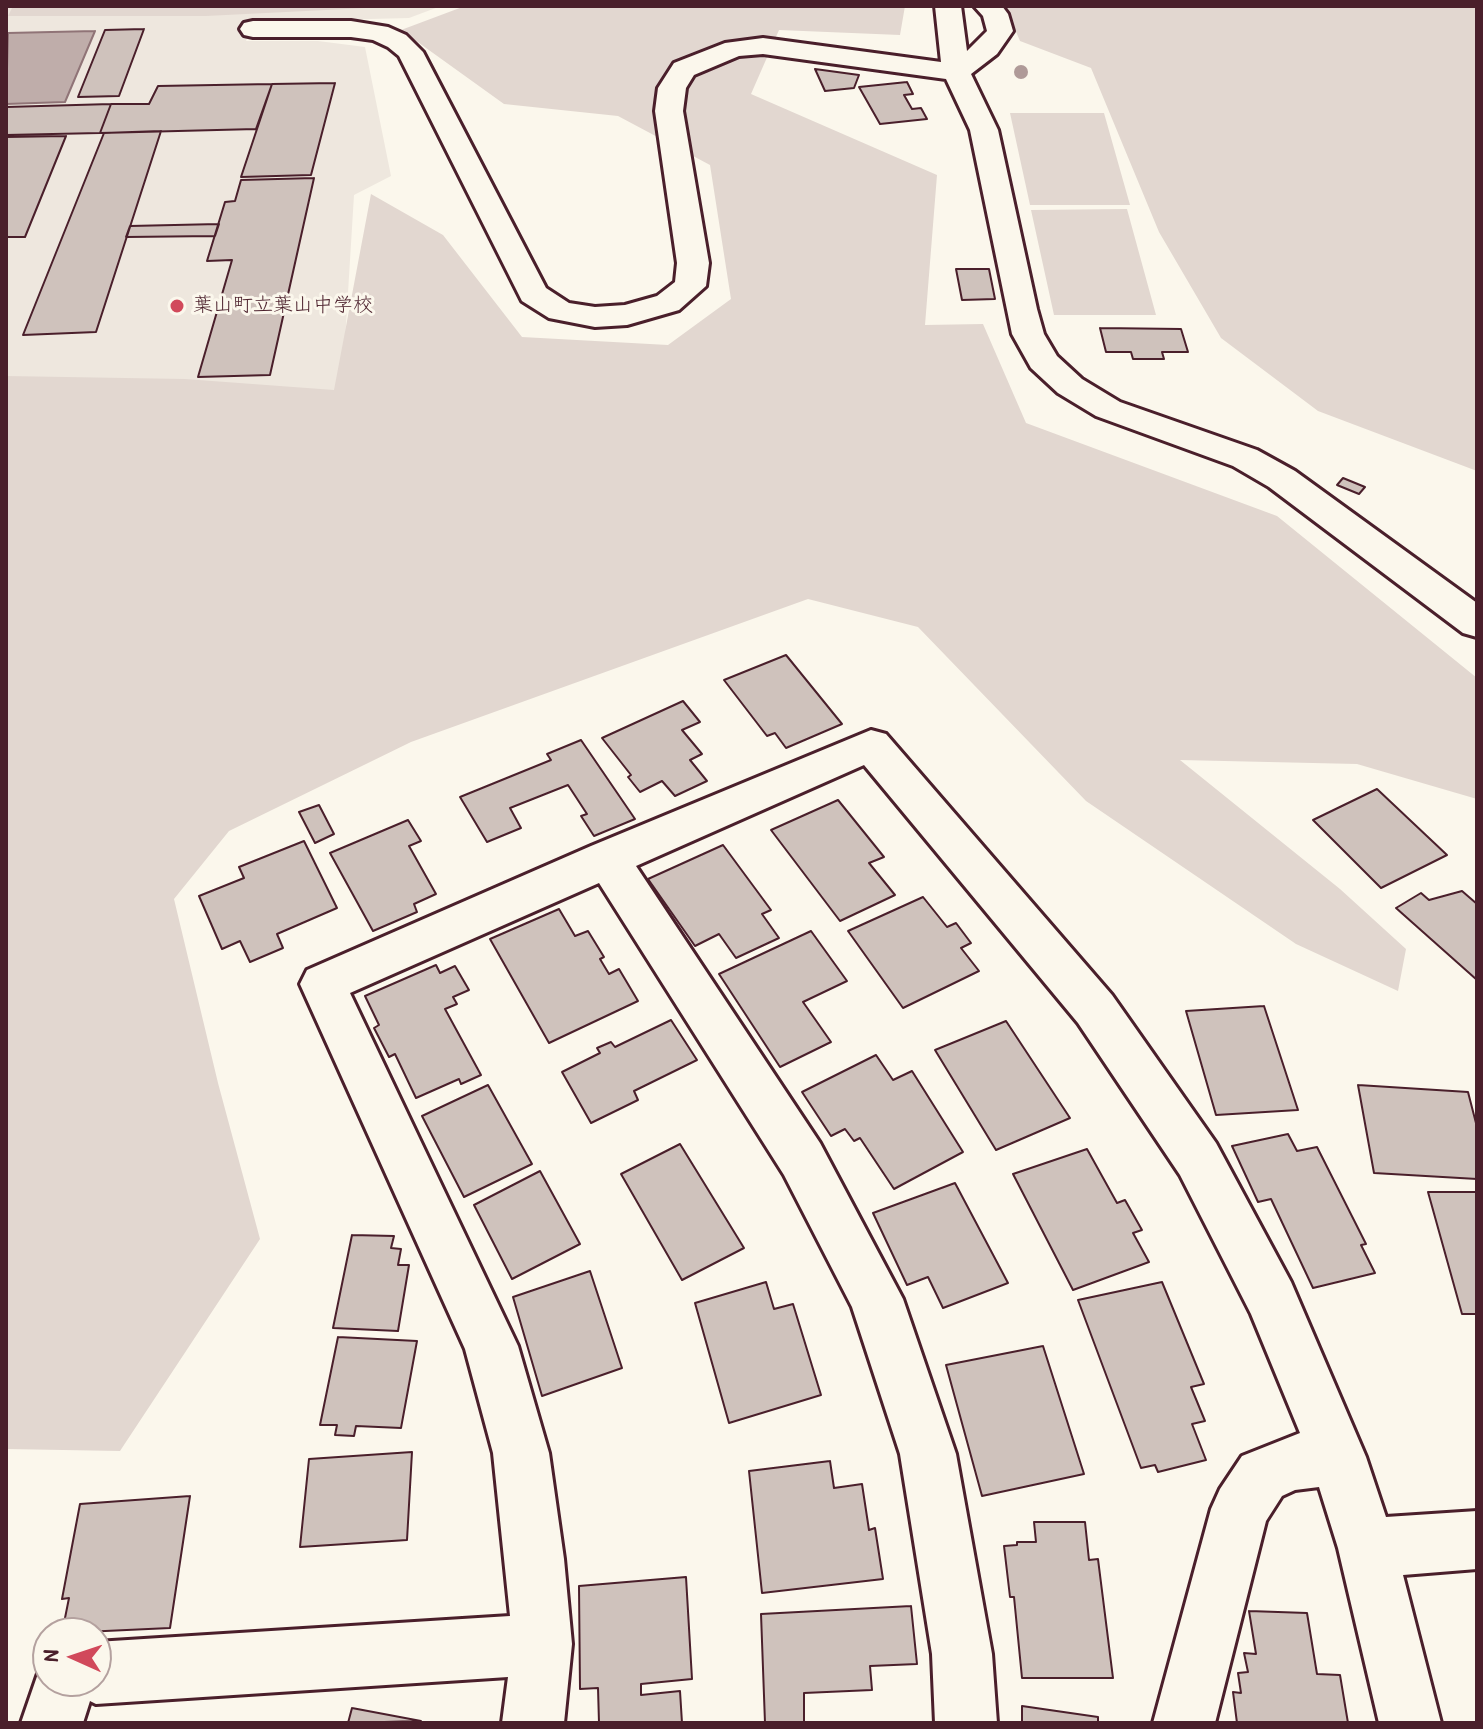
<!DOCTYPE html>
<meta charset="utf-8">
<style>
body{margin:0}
#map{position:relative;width:1483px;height:1729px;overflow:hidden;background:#fbf7ec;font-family:"Patrick Hand",sans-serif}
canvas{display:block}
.frame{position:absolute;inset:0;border:8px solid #4a1f2b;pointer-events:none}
.north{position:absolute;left:32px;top:1617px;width:80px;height:80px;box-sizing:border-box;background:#fbf7ec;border:2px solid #b4a19f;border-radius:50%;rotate:273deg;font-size:22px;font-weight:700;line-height:32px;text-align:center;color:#4a1f2b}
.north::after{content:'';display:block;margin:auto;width:28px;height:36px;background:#d1495b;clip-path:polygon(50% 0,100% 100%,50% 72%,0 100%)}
</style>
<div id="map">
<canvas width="1483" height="1729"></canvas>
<div class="frame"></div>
<div class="north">N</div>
</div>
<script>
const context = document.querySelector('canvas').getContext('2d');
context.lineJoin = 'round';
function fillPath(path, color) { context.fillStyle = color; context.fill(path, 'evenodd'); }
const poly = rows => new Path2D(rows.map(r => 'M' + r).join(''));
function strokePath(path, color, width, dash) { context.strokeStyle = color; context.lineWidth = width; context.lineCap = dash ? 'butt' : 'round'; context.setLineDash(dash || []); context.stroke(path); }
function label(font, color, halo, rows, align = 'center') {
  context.font = font + ' "Patrick Hand","Klee One",sans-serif'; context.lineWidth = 6; context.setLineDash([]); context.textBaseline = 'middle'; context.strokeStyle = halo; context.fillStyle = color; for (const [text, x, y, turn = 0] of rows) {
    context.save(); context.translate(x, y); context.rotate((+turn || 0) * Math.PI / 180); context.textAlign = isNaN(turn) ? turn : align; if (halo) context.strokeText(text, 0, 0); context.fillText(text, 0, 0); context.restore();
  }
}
fillPath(poly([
 [6,6,441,6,409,18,253,22,246,41,318,41,365,47,391,176,354,195,340,423,6,417]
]), '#eee7de');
fillPath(poly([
 [13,6,406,6,206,16,8,16],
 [465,6,905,6,900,35,779,30,751,94,937,175,925,325,983,324,1026,423,1277,516,1477,678,1477,799,1357,764,1180,760,1340,889,1406,949,1398,991,1296,944,1086,801,918,627,808,599,411,742,229,831,174,899,218,1083,260,1239,120,1451,6,1449,6,376,185,379,334,390,371,194,443,235,522,337,668,345,731,299,710,165,618,116,504,104,401,30],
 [1005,6,1477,6,1477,471,1318,411,1221,338,1159,232,1091,68,1020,41],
 [1010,113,1104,113,1130,205,1030,205],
 [1127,209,1156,315,1054,315,1031,210]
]), '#e2d7d0');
const water = poly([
 [95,31,65,102,6,104,8,33,95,31]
]);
fillPath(water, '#bfadaa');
strokePath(water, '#907477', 2);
const building = poly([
 [144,29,119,96,78,97,105,30,144,29],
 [815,69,859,75,854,88,825,91,815,69],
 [907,82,913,94,904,95,912,109,921,108,927,119,880,124,859,87,907,82],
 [335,83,311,175,241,177,272,84,335,83],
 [272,84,256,129,100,133,111,104,149,104,158,86,272,84],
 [111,104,100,133,6,135,6,107,111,104],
 [161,131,96,332,23,335,104,133,161,131],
 [66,136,25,237,6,237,6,137,66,136],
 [314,178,270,375,198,377,232,260,207,261,225,202,235,201,241,180,314,178],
 [219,224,215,236,126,237,130,226,219,224],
 [956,269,989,269,995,299,962,300,956,269],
 [1100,328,1181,329,1188,352,1162,352,1164,359,1133,359,1131,352,1106,352,1100,328],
 [1343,478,1365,487,1359,494,1337,485,1343,478],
 [786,655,842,724,786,748,775,733,767,736,724,680,786,655],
 [683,701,700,722,682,730,702,754,690,760,707,781,675,796,662,781,640,792,628,777,631,775,602,738,683,701],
 [581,740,635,819,594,836,581,816,587,814,568,785,510,808,521,828,487,842,460,797,551,760,547,754,581,740],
 [1377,789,1447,855,1381,888,1313,820,1377,789],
 [838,800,884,857,869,863,895,895,840,921,771,830,838,800],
 [319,805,334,834,315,843,299,812,319,805],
 [408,820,421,841,409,846,436,894,414,904,417,912,373,931,330,853,408,820],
 [304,841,337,908,277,934,283,948,250,962,240,941,222,949,199,896,244,878,239,867,304,841],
 [723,845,771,910,762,914,779,938,736,958,719,934,695,946,648,879,723,845],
 [1462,891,1477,904,1477,980,1396,908,1421,893,1429,900,1462,891],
 [923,897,947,927,956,923,971,943,961,948,979,971,903,1008,848,931,923,897],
 [559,909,575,936,588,931,604,957,600,959,609,974,619,969,638,1001,549,1043,490,939,559,909],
 [811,931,847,981,803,1002,831,1042,780,1067,719,974,811,931],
 [436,965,440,973,455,966,469,990,453,997,457,1004,445,1009,481,1075,461,1084,459,1079,416,1098,395,1054,389,1057,374,1028,379,1025,365,996,436,965],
 [1264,1006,1298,1110,1216,1115,1186,1011,1264,1006],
 [671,1020,697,1060,634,1091,638,1100,591,1123,562,1072,600,1053,597,1048,611,1042,615,1047,671,1020],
 [1006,1021,1070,1118,996,1150,935,1050,1006,1021],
 [876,1055,893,1080,912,1071,963,1152,894,1189,860,1138,854,1141,845,1129,831,1136,802,1092,876,1055],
 [488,1085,532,1164,464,1197,422,1116,488,1085],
 [1358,1085,1468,1092,1477,1127,1477,1179,1374,1173,1358,1085],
 [1288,1134,1297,1151,1317,1147,1366,1244,1361,1245,1375,1273,1313,1288,1271,1199,1258,1202,1232,1146,1288,1134],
 [680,1144,744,1248,682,1280,621,1174,680,1144],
 [1087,1149,1117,1203,1125,1200,1142,1230,1133,1233,1149,1262,1073,1290,1013,1174,1087,1149],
 [540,1171,580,1244,512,1279,474,1205,540,1171],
 [955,1183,1008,1283,943,1308,928,1277,907,1285,873,1213,955,1183],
 [1428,1192,1477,1192,1477,1314,1462,1314,1428,1192],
 [352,1235,394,1236,391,1248,401,1249,398,1265,409,1265,398,1331,333,1328,352,1235],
 [590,1271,622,1368,542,1396,513,1297,590,1271],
 [766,1282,774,1309,793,1304,821,1395,729,1423,695,1303,766,1282],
 [1162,1282,1204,1384,1191,1387,1205,1421,1192,1424,1206,1460,1158,1472,1155,1465,1141,1468,1078,1300,1162,1282],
 [338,1337,417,1341,401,1428,356,1426,354,1436,335,1435,337,1425,320,1425,338,1337],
 [1043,1346,1084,1474,982,1496,946,1365,1043,1346],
 [412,1452,407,1540,300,1547,309,1459,412,1452],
 [830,1461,834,1488,862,1484,869,1530,875,1528,883,1579,762,1593,749,1471,830,1461],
 [190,1496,170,1628,62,1633,69,1598,62,1599,80,1504,190,1496],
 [1034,1522,1085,1522,1089,1560,1098,1559,1113,1678,1022,1678,1014,1597,1010,1597,1004,1546,1017,1545,1017,1542,1036,1542,1034,1522],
 [686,1577,692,1679,641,1684,641,1695,680,1691,682,1723,599,1723,598,1688,580,1689,579,1586,686,1577],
 [911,1606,917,1664,870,1666,872,1690,804,1693,804,1723,765,1723,761,1614,911,1606],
 [1249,1611,1307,1613,1317,1674,1340,1675,1348,1723,1237,1723,1233,1692,1241,1693,1238,1673,1248,1672,1244,1653,1256,1654,1249,1611],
 [1022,1706,1098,1717,1098,1723,1022,1723,1022,1706],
 [352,1708,421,1721,348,1723,352,1708]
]);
fillPath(building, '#cfc2bc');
strokePath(building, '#4a1f2b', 2);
const minor = poly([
 [935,6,961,6,967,51,987,31,983,16,974,6,1002,6,1008,14,1013,31,997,54,971,74,998,130,1037,309,1044,334,1057,356,1082,379,1120,402,1257,450,1295,471,1477,603,1477,637,1463,633,1269,487,1233,466,1096,416,1058,393,1031,368,1012,334,970,130,946,79,763,54,739,56,694,75,686,88,683,111,709,263,706,286,679,310,627,325,595,327,549,318,522,301,399,56,388,47,373,40,351,37,253,37,244,35,240,29,244,23,253,21,351,21,388,27,406,35,423,52,546,288,569,303,595,307,625,305,657,296,675,282,677,263,655,111,658,88,674,63,725,43,763,38,941,62,935,6],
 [871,730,886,734,1112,995,1216,1143,1291,1282,1366,1457,1386,1517,1477,1511,1477,1569,1403,1575,1441,1723,1379,1723,1338,1548,1319,1487,1295,1490,1282,1496,1266,1521,1215,1723,1153,1723,1211,1509,1220,1489,1242,1456,1300,1433,1251,1314,1180,1175,1078,1023,864,765,636,866,820,1143,903,1299,956,1454,992,1654,997,1723,935,1723,932,1654,900,1454,852,1307,784,1175,599,883,350,993,518,1346,549,1453,564,1559,572,1644,564,1723,502,1723,508,1677,96,1704,90,1701,83,1723,21,1723,43,1659,48,1657,48,1681,96,1681,96,1642,510,1616,493,1453,465,1349,300,984,307,970,591,846,871,730]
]);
strokePath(minor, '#4a1f2b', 6);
fillPath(minor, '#fbf7ec');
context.fillStyle = '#af9a98';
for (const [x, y] of [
 [1021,72]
]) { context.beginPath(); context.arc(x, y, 7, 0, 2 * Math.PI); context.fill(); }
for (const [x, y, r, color] of [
 [177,306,8,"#d1495b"]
]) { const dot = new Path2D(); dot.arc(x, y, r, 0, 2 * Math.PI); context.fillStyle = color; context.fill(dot); strokePath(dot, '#fbf7ec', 3); }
label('20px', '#4a1f2b', '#fbf7ec', [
 ["葉山町立葉山中学校",193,306]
], 'left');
</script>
